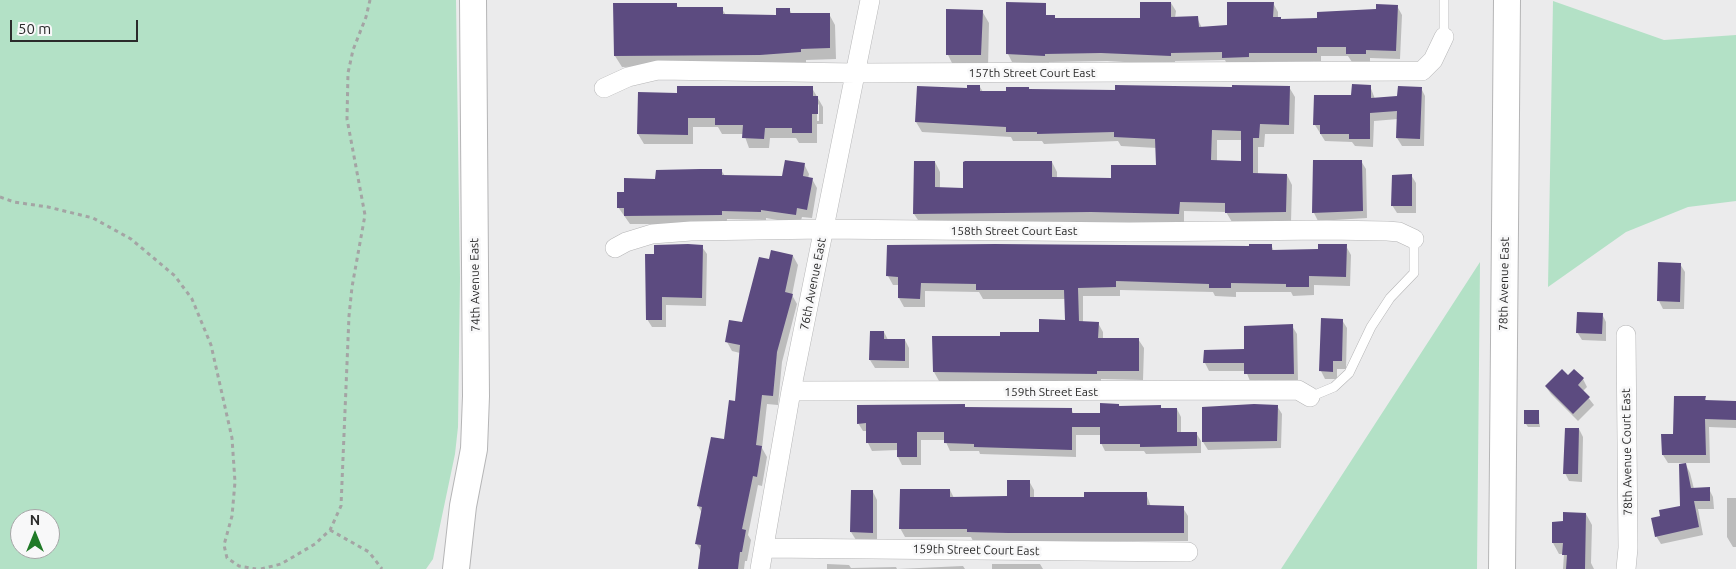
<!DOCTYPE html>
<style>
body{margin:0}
#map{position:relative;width:1736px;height:569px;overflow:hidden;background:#ebebec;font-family:Ubuntu,sans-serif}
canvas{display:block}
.north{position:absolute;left:10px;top:509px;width:50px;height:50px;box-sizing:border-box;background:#f8f8f9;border:1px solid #a6a6a7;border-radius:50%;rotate:0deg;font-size:14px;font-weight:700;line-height:20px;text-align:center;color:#2b2b2b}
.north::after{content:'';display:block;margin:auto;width:18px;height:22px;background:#207a28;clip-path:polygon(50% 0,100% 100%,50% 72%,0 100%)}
.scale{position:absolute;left:10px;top:20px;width:128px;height:22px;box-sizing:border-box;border:2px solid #2b2b2b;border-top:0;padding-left:6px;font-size:15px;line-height:18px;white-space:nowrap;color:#2b2b2b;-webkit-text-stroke:4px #f8f8f9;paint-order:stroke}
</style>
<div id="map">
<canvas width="1736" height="569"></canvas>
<div class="north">N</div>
<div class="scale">50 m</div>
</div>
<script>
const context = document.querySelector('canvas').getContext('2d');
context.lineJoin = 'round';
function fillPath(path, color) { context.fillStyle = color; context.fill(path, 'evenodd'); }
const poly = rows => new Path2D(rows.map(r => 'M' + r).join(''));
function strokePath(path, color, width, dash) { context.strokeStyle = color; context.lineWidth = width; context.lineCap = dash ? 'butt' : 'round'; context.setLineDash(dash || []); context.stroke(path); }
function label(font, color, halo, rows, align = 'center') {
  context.font = font + ' Ubuntu,sans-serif'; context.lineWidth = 5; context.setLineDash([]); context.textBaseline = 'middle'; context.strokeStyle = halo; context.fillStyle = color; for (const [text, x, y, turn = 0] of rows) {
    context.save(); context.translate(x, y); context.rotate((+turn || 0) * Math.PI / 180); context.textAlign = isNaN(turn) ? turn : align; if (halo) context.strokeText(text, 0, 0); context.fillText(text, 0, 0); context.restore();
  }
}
fillPath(poly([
 [0,0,456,0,460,278,458,427,455,454,433,559,426,569,0,569],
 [20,519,50,519,50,549,20,549],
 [1553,1,1664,40,1736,35,1736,201,1688,207,1626,232,1548,287],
 [1480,262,1477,569,1281,569]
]), '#b3e1c6');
fillPath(poly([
 [1171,3,1176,11,1175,18,1197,18,1202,28,1228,27,1273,3,1278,12,1278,18,1281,20,1319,19,1397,6,1402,15,1400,59,1370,58,1370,62,1352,62,1348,56,1321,56,1321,61,1254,62,1254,65,1228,66,1225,60,1175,61,1175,65,1107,61,1049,62,1049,64,1012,62,1008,54,1054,16,1056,20,1141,20],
 [676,4,678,8,722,9,726,15,777,16,789,9,792,14,829,14,835,25,836,59,806,60,806,63,622,67,615,56],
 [982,11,989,23,988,67,954,67,948,55],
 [1370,86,1375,99,1399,97,1421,88,1425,96,1424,146,1402,146,1397,138,1398,119,1374,121,1373,147,1355,146,1352,142,1325,141,1315,125,1353,96],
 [980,87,983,92,1008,92,1029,88,1030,91,1116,92,1289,87,1295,97,1294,134,1265,134,1264,147,1258,147,1258,174,1287,175,1292,185,1291,222,1232,222,1226,212,1184,211,1184,224,920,223,914,214,935,162,940,172,940,189,964,189,1052,162,1057,172,1057,178,1112,179,1157,167,1157,148,1121,146,1118,141,1044,144,1042,141,1013,141,1011,137,922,132,916,122,969,89],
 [1217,140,1242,140,1242,162,1217,162],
 [812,88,823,107,823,124,817,124,817,143,799,143,796,138,770,138,769,148,749,148,744,134,722,134,718,127,693,127,693,144,644,144,638,134,678,94],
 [817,103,819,105,819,121,817,121],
 [1314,161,1361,161,1366,169,1367,218,1318,221,1314,213],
 [804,164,809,174,808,179,812,179,817,188,812,218,802,217,800,224,766,218,766,220,727,219,727,224,630,224,618,207,625,194,657,180,721,170,725,176,783,178],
 [1411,175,1416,183,1416,213,1397,213,1392,205],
 [1271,245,1274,251,1319,250,1346,246,1351,255,1350,286,1314,285,1314,295,1293,296,1291,292,1236,292,1236,297,1215,296,1213,292,1120,290,1120,296,1083,296,1083,322,1098,323,1103,332,1103,339,1138,339,1144,348,1143,380,1101,379,1101,383,939,381,934,372,934,338,1001,338,1040,333,1066,322,1066,299,983,299,979,292,925,291,925,307,904,307,899,298,899,285,893,285,888,276],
 [702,247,707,254,706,306,666,305,666,327,652,327,647,319,656,255],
 [793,256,798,265,792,295,797,304,782,362,778,405,767,404,762,448,767,457,762,486,758,485,748,535,751,540,747,561,745,561,744,569,700,569,702,553,696,543,702,513,698,506,726,441,736,402,740,353,732,351,727,342,743,324,770,260],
 [1680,264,1685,272,1684,309,1663,309,1659,301],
 [1602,314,1606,322,1606,341,1582,340,1577,332],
 [1342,320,1347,328,1346,369,1337,369,1337,379,1325,379,1321,371],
 [1292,326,1297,334,1298,381,1250,381,1246,371,1209,371,1205,363,1245,350],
 [884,332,888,340,905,340,909,348,909,368,875,368,870,360],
 [1568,377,1583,379,1587,387,1583,391,1594,405,1578,421,1551,394,1546,387],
 [1705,398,1707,402,1736,402,1736,428,1709,427,1710,463,1668,463,1663,455,1674,435],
 [964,405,966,409,1071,409,1074,415,1101,415,1119,405,1120,407,1160,406,1162,409,1177,409,1181,417,1181,433,1196,433,1201,441,1201,453,1146,454,1144,451,1105,451,1101,443,1101,435,1076,435,1076,457,980,454,979,451,950,451,945,440,921,440,921,465,902,465,898,457,898,450,872,451,868,443,868,431,863,431,858,423],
 [1277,406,1282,414,1281,448,1208,450,1203,442],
 [1538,411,1540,427,1528,427,1526,424],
 [1579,429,1583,437,1582,482,1569,481,1565,473],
 [1686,465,1690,473,1694,489,1709,489,1713,497,1714,509,1698,509,1703,535,1661,544,1656,536,1662,517,1682,507],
 [1029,481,1034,490,1034,498,1085,499,1146,493,1151,507,1183,508,1188,516,1188,541,973,541,971,537,905,537,900,528,950,490,954,498,1008,497],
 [873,492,877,500,877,540,856,540,851,532],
 [1727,498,1736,498,1736,547,1733,547,1727,537],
 [1586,514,1592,525,1591,563,1594,569,1563,569,1564,554,1559,554,1553,543,1564,522],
 [827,564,849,565,851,568,896,567,897,569,963,566,965,569,827,569],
 [992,564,1040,564,1043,569,992,569]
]), '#0003');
fillPath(poly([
 [1006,2,1046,3,1046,15,1055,15,1055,18,1140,18,1140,2,1171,2,1171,17,1198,16,1199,27,1227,25,1227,2,1274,2,1273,17,1281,17,1281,19,1317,18,1317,12,1376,9,1376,4,1398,5,1396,51,1366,50,1366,54,1346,54,1346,47,1317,47,1317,53,1249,53,1249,57,1222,58,1222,52,1171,53,1171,56,1101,53,1045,54,1045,56,1006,54],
 [613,3,677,3,677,7,723,7,723,14,776,15,776,8,790,8,790,13,830,13,830,48,801,49,801,52,760,55,614,56],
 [946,9,983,10,981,55,946,55],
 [1352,84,1371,85,1371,98,1397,96,1398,86,1422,87,1420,139,1396,138,1397,111,1370,113,1370,139,1349,139,1349,134,1320,134,1320,125,1313,125,1314,95,1351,95],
 [967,85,980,85,980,91,1006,91,1006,87,1029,87,1029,89,1115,90,1115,85,1232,87,1232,85,1290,86,1289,125,1260,124,1259,138,1253,138,1253,173,1287,174,1286,212,1225,213,1225,203,1180,202,1179,214,1091,212,913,214,914,161,935,161,935,187,963,188,963,162,965,161,1052,161,1052,177,1111,178,1111,165,1156,165,1155,139,1114,137,1114,132,1037,134,1037,132,1006,132,1006,127,915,122,917,86,967,88],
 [1212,130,1241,131,1241,161,1211,160],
 [677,86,813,86,813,96,818,96,818,114,812,114,812,133,792,133,792,128,765,128,764,139,742,138,743,125,715,125,715,118,688,118,688,135,637,134,638,92,677,93],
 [785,160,805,163,803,176,813,178,807,210,797,208,796,215,761,210,761,212,722,211,722,215,624,216,624,208,617,208,617,192,624,192,624,178,655,179,656,170,700,169,722,169,722,175,782,176],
 [1313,160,1362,160,1363,211,1312,213],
 [1412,174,1412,206,1391,206,1392,175],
 [688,244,703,245,702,298,662,297,662,320,646,320,645,254,654,254,654,245],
 [995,244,1249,246,1249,244,1272,244,1272,250,1318,249,1318,244,1347,244,1346,277,1309,276,1309,287,1286,287,1286,284,1231,283,1231,288,1209,288,1209,284,1116,281,1116,287,1078,288,1079,321,1099,322,1098,338,1139,338,1139,371,1097,371,1097,374,933,372,932,336,1000,336,1000,332,1039,332,1039,319,1065,320,1064,290,976,290,976,284,921,283,920,299,898,298,898,277,886,276,887,245],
 [771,250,793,255,785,292,793,294,777,352,773,396,762,395,756,445,762,446,757,477,753,476,742,529,746,530,742,552,740,552,738,569,698,569,701,545,695,544,702,507,697,506,711,437,724,439,729,400,735,401,740,345,725,342,729,320,742,322,759,257,769,259],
 [1658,262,1681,263,1680,302,1657,301],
 [1577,312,1603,313,1602,334,1576,333],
 [1321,318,1343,319,1342,361,1333,361,1333,372,1319,371],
 [1293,324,1294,374,1244,374,1244,363,1203,363,1204,350,1244,349,1244,326],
 [870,331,884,331,884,339,905,339,905,361,869,360],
 [1562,369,1568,375,1574,369,1584,378,1578,385,1590,397,1573,414,1545,386],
 [1674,396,1706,396,1705,400,1736,401,1736,420,1705,419,1706,455,1662,455,1661,434,1673,434],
 [1100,403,1119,404,1119,406,1161,405,1161,408,1177,408,1177,432,1197,432,1197,446,1140,447,1140,444,1100,444,1100,427,1072,427,1072,450,974,447,974,444,944,443,944,432,917,432,917,457,897,457,897,443,866,443,866,423,857,424,857,405,965,404,965,407,1072,408,1072,413,1100,413],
 [1254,404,1278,405,1277,441,1202,442,1202,407],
 [1524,410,1539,410,1539,424,1524,424],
 [1565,428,1579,428,1578,474,1563,474],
 [1686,463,1691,488,1710,487,1710,501,1694,501,1699,527,1655,537,1651,518,1660,516,1659,510,1680,506,1679,464],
 [1007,480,1030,480,1030,497,1084,497,1084,492,1147,492,1147,505,1184,506,1184,533,1008,533,967,532,967,529,899,529,900,489,950,489,950,497,1007,496],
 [851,490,873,490,873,533,850,532],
 [1563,512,1586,513,1585,569,1566,569,1567,555,1562,555,1563,543,1552,543,1552,522,1563,521]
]), '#5c4b80');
const lane = poly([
 [1444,37,1444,0],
 [1310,397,1334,387,1349,373,1371,327,1390,298,1414,273,1414,239]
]);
const street = poly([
 [604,88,628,77,658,70,855,73,1422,71,1433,60,1444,37],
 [615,248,626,242,652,234,691,231,824,229,1129,232,1327,230,1387,231,1399,232,1414,239],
 [1626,335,1628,548,1626,569],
 [791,391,1298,390,1310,397],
 [765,548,1188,552],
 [760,569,791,391,870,0]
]);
const secondary = poly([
 [456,569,463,506,474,449,476,396,473,0],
 [1502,569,1507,0]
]);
strokePath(lane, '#b5b5b6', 10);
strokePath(street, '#b5b5b6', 20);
strokePath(secondary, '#b5b5b6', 28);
strokePath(poly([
 [0,197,14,202,48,207,93,218,131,239,175,276,192,299,211,345,232,438,235,482,232,516,224,545,227,558,239,566,256,569],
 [330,530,369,552,382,569],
 [261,569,281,564,315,544,330,530,341,506,349,316,352,287,365,215,347,119,348,73,353,50,366,17,370,0]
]), '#a4a4a4', 3, [4, 4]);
strokePath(lane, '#fff', 9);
strokePath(street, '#fff', 19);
strokePath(secondary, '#fff', 26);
label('12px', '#2b2b2b', '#f8f8f9', [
 ["157th Street Court East",1032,73],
 ["158th Street Court East",1014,231],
 ["76th Avenue East",813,284,-79],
 ["78th Avenue East",1504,284,-89],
 ["74th Avenue East",475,285,-91],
 ["159th Street East",1051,392],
 ["78th Avenue Court East",1627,452,-91],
 ["159th Street Court East",976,550,1]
]);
</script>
